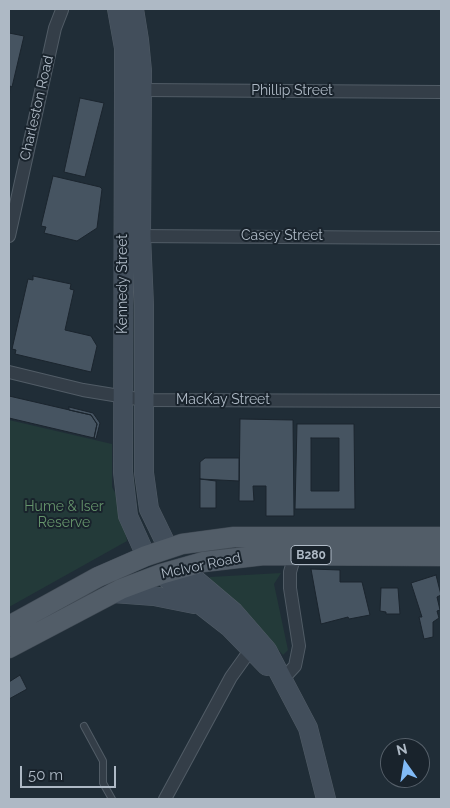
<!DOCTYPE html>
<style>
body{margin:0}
#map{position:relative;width:450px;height:808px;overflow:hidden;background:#202d37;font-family:Raleway,sans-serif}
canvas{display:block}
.frame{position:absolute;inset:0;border:10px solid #aeb9c5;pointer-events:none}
.north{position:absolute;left:380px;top:738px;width:50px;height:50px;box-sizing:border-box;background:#19232c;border:1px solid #555f69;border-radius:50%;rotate:347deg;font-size:14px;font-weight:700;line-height:20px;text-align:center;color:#aeb9c5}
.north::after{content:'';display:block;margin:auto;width:18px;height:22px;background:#81bbf7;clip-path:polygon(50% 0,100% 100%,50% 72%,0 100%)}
.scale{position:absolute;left:20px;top:766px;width:96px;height:22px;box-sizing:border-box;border:2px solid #aeb9c5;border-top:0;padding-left:6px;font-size:15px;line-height:18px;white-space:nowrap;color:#aeb9c5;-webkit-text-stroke:4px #19232c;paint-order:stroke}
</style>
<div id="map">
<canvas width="450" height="808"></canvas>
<div class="frame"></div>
<div class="north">N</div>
<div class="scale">50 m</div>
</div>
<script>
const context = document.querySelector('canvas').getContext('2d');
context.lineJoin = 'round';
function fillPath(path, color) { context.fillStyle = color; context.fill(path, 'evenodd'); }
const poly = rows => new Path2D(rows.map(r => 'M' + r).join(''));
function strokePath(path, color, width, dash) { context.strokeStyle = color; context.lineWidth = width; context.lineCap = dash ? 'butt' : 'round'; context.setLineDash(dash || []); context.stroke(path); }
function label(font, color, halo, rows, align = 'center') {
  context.font = font + ' Raleway,sans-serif'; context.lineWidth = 4; context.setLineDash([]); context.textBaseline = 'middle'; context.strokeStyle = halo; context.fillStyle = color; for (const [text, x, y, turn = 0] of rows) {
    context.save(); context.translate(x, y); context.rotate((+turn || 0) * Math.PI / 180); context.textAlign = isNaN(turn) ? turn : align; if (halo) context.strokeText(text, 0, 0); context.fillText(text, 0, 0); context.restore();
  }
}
fillPath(poly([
 [9,420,112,444,112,487,117,496,127,541,9,607],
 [281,573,274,584,288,650,283,655,265,634,209,580,210,577]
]), '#233a39');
const building = poly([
 [9,33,24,36,12,87,10,86,9,103,9,33],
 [80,98,104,103,85,177,64,172,80,98],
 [53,176,100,187,102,189,97,228,77,241,44,233,46,227,41,226,53,176],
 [33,276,71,284,70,289,74,290,65,330,91,336,97,346,91,372,15,354,16,350,12,349,28,279,33,280,33,276],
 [9,396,91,415,97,424,94,438,9,418,9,396],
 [69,407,93,413,100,423,96,439,94,438,97,424,91,415,69,410,69,407],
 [240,419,293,420,294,516,266,516,266,486,253,486,254,501,239,501,240,419],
 [297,424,354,424,355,509,295,509,297,424],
 [311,438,339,438,339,491,311,491,311,438],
 [205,458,239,458,239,481,200,479,200,462,205,458],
 [200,479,216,481,216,508,200,508,200,479],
 [311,569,340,570,340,582,362,582,370,615,349,619,348,617,321,624,311,569],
 [436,575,441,595,437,597,440,610,437,611,439,618,433,622,433,637,424,639,419,617,422,617,421,614,411,583,436,575],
 [381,588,398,588,400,614,386,614,386,612,380,611,381,588],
 [20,675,27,689,9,699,9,682,20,675]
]);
fillPath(building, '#465461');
strokePath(building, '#1b252e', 1);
const lane = poly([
 [84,726,103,761,103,783,112,799]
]);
const street = poly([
 [142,90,441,92],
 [9,236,55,28,62,10],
 [133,236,441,238],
 [9,372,83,390,144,400,441,401],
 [282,680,295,666,299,646,290,588,290,572,295,555],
 [165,799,231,677,251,649]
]);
const secondary = poly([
 [117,9,124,48,124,91,123,472,128,516,146,556],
 [134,9,139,40,142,71,141,236,144,305,144,473,149,509,168,548],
 [182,568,234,612,267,650,308,728,326,799],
 [161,574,229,627,267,666],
 [113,593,154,596,194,604]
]);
const primary = poly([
 [9,626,98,577,146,556,182,544,234,537,441,537],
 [9,648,121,589,161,574,203,562,264,555,441,556]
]);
strokePath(lane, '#515c66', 8);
strokePath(street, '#515c66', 14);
strokePath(secondary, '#515c66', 20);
strokePath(primary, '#404a54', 21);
strokePath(lane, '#343e48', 6);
strokePath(street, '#343e48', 12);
strokePath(secondary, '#424e5b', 19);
strokePath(primary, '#525d68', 20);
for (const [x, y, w] of [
 [311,555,40]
]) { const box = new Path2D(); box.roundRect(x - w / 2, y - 9.5, w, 19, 4); context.fillStyle = '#19232c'; context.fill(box); strokePath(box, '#aeb9c5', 1); }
label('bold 12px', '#aeb9c5', null, [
 ["B280",311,555]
]);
label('14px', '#aeb9c5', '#19232c', [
 ["Phillip Street",292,91],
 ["Charleston Road",37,108,-77],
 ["Casey Street",282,236],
 ["Kennedy Street",123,284,-90],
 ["MacKay Street",223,400],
 ["McIvor Road",201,566,-12]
]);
label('14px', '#66956c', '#19232c', [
 ["Hume & Iser",64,507],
 ["Reserve",64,523]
]);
</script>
